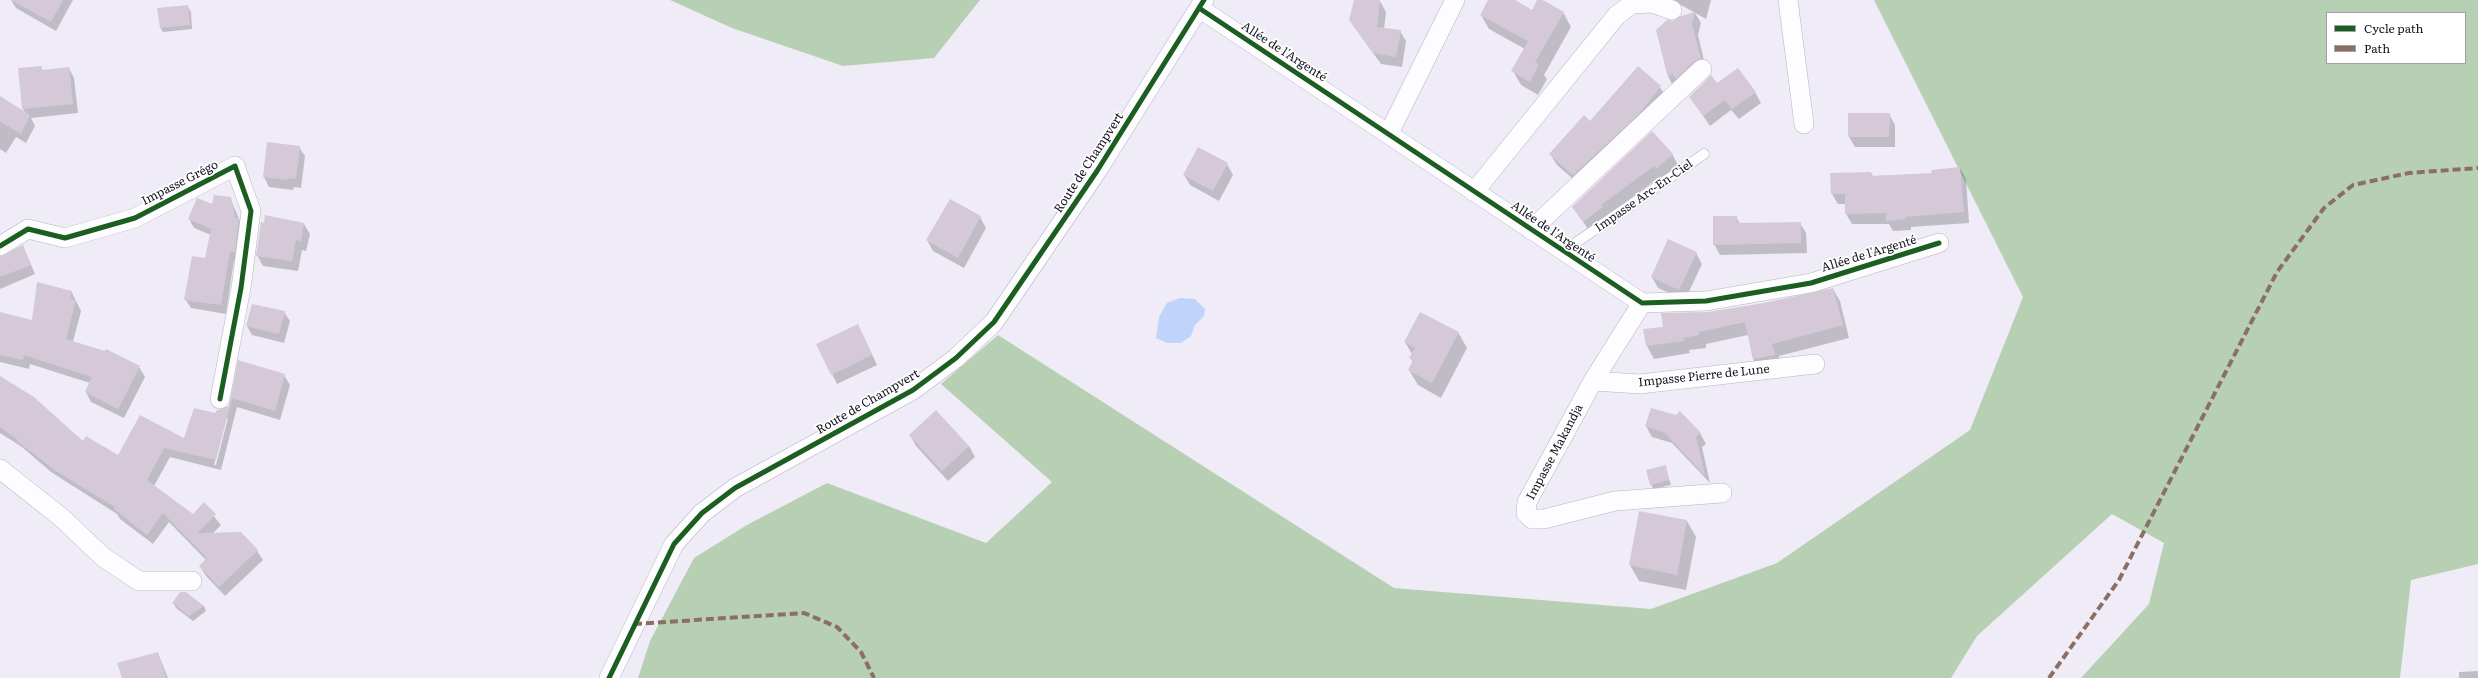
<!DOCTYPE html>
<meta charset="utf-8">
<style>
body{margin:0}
#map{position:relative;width:2478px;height:678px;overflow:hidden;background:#efecf7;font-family:Literata,serif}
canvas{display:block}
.legend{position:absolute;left:2326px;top:12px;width:140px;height:52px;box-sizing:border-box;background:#fff;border:1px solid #a2a1a5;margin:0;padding:5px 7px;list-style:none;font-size:12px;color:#17141f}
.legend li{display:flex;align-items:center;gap:8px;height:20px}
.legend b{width:20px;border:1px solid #a2a1a5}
</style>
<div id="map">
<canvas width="2478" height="678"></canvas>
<ul class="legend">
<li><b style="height:5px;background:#1b5e20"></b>Cycle path</li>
<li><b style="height:5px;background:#8d6e63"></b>Path</li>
</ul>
</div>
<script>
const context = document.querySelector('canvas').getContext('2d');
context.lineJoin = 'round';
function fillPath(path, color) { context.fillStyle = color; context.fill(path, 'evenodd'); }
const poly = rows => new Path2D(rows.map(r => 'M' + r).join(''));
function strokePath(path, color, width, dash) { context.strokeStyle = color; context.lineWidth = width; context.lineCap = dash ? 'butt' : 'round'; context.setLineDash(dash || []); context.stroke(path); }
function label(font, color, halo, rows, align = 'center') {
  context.font = font + ' Literata,serif'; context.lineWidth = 3.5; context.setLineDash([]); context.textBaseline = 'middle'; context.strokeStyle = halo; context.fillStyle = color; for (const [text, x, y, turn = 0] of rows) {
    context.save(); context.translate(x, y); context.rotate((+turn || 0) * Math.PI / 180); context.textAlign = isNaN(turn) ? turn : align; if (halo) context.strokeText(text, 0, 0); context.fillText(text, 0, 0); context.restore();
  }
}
fillPath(poly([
 [670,0,980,0,934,58,843,66,732,28],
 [1874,0,2478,0,2478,564,2411,580,2400,678,2081,678,2149,604,2164,543,2112,514,1977,636,1951,678,638,678,650,641,694,558,747,525,827,483,986,543,1052,482,941,384,998,335,1394,588,1651,609,1777,563,1970,430,2023,297],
 [2327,13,2465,13,2465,63,2327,63]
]), '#b7d0b3');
fillPath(poly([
 [1180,298,1195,299,1205,309,1204,316,1195,325,1191,336,1181,343,1167,343,1156,338,1159,317,1167,303]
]), '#c0d3fa');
fillPath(poly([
 [11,0,73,0,56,31,16,8],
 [1355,0,1380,1,1386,12,1384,29,1400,31,1406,41,1402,67,1381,64,1357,31,1351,20],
 [1489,0,1513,0,1532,11,1538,0,1541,0,1563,12,1571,27,1544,75,1547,79,1538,95,1521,85,1513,71,1525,49,1489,29,1481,15],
 [1672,0,1711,0,1706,19],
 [188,7,191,12,192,29,163,32,160,27],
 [1695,13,1701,23,1698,35,1706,69,1674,88,1669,78,1657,30,1682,16],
 [41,67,43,71,69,68,74,78,78,113,31,118,35,126,26,143,16,137,6,153,0,149,0,97,26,114,23,109],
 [1717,85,1755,92,1761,103,1739,119,1731,110,1710,126,1690,97],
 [1660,87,1666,97,1580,185,1557,165,1550,154,1590,122],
 [1889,114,1895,125,1895,147,1855,147,1849,137],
 [299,147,305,156,301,188,294,187,293,190,269,187,264,177],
 [1672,154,1678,165,1663,179,1661,176,1607,216,1590,232,1573,207],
 [1227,164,1233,175,1219,201,1190,185,1184,175],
 [1960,168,1966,179,1969,223,1911,227,1911,230,1893,231,1889,224,1852,224,1846,214,1846,204,1838,204,1832,194,1871,173,1873,176,1933,174],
 [230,198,243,228,239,261,234,260,226,314,191,308,185,299,206,260,211,235,194,228,189,219],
 [950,200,980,217,986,228,964,268,933,251,927,240],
 [1736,217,1740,224,1800,223,1806,233,1807,253,1720,255,1714,244],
 [264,224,304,224,310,234,306,251,302,250,298,271,263,266,257,255],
 [1669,241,1696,253,1702,264,1685,300,1658,288,1652,277],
 [23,246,35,274,0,289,0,256,6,257],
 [1833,289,1840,301,1849,338,1779,356,1781,368,1761,372,1753,359,1748,335,1706,344,1706,348,1689,350,1690,353,1654,359,1647,346,1644,330,1664,327,1708,313,1764,304],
 [71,291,81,311,73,342,139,367,145,377,124,418,91,402,86,392,90,383,30,364,29,369,0,362,0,313,33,321],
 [284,312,290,321,284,343,252,335,247,326],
 [1458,332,1467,348,1441,398,1418,385,1409,370,1413,362,1410,358,1412,354,1405,342],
 [863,335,877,365,837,384,832,374],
 [239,362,284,375,290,385,280,420,237,407,221,470,170,457,154,486,193,515,204,504,221,525,212,534,257,551,263,560,225,596,206,576,200,566,206,560,169,522,153,544,120,519,117,514,51,472,22,447,0,433,0,378,83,442,118,456,185,439,215,414,229,407],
 [226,418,228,418,216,465,214,465],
 [1652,409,1700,433,1706,444,1702,447,1710,483,1672,443,1652,437,1646,426],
 [910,435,969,446,975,457,948,481,916,446],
 [1665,466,1671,485,1653,489,1651,484],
 [1640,512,1687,521,1696,537,1686,590,1639,581,1630,565],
 [173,603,204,606,206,611,193,621,176,608],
 [158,653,168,678,123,678],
 [2478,671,2478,678,2459,678,2459,672]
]), '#0003');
fillPath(poly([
 [11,0,63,0,51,22],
 [1354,0,1380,0,1377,27,1401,30,1396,57,1373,53,1349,20],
 [1488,0,1515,0,1532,10,1537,0,1543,0,1564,12,1535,62,1539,64,1530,82,1511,71,1528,41,1480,15],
 [188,5,190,25,160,28,157,8],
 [1695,12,1692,24,1701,58,1694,61,1676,79,1672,73,1668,78,1656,30,1667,20,1674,21,1681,16],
 [42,66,42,70,69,67,73,104,22,109,18,68],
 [1638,66,1661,86,1638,115,1573,175,1549,154,1584,115,1590,121],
 [1738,68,1756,92,1732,109,1725,100,1703,116,1689,97,1711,75,1717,83],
 [0,96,30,115,21,134,0,121],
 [1848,113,1890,113,1889,137,1848,137],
 [1652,131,1673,154,1656,169,1654,166,1601,205,1603,207,1583,222,1572,207],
 [267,142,300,146,296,179,289,178,288,180,263,177],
 [1198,147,1228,163,1213,191,1183,175],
 [1960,167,1964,212,1906,217,1906,219,1886,221,1886,213,1845,214,1845,194,1831,194,1830,173,1871,172,1872,176,1932,173,1931,170],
 [214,195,231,197,235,218,239,218,235,252,230,252,221,305,184,300,192,256,205,258,211,229,188,219,197,198,212,204],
 [950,199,981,216,958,258,926,240],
 [265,215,304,223,301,241,296,240,292,261,256,256,261,222,264,223],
 [1713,216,1737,216,1737,223,1801,222,1801,243,1713,245],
 [1668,239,1697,252,1679,290,1651,277],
 [23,245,31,265,0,277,0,257],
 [37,282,72,291,70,299,76,300,66,339,105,351,106,349,140,366,118,409,85,392,92,377,24,355,23,360,0,355,0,312,32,320],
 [1833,288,1843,325,1772,344,1775,355,1753,359,1745,322,1699,332,1699,335,1683,338,1684,341,1646,346,1643,329,1663,327,1661,313,1708,312,1764,303],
 [252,304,285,311,279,334,246,326],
 [1420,312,1459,332,1432,383,1408,370,1413,360,1409,358,1415,348,1404,342],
 [858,324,872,355,831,375,816,344],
 [238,360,285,374,275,411,232,398,216,460,164,448,147,480,193,514,204,502,216,514,197,533,241,532,258,550,219,587,199,566,207,558,163,513,147,535,114,509,115,507,56,471,17,441,18,440,0,427,0,376,34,397,83,441,86,436,118,455,140,415,184,438,194,408,215,413,217,410,229,406],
 [1651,408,1676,415,1680,411,1701,433,1696,437,1705,476,1665,433,1645,426],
 [936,410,969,446,942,471,909,435],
 [1666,465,1669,480,1650,485,1646,470],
 [1639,511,1687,520,1677,575,1629,565],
 [180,592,186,592,204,606,189,616,172,603],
 [158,652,166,678,122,678,117,663]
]), '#d5c9d8');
const service = poly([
 [1564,251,1704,154]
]);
const minor = poly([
 [1788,0,1804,124],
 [1199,8,1642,303,1706,301,1811,283,1939,243],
 [1389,133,1455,0],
 [1474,192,1617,15,1632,4,1652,3,1672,10],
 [1531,230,1702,69],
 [0,246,28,229,65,238,135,218,235,166,251,211,241,288,220,399],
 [1642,303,1593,381,1527,502,1526,513,1532,519,1544,519,1615,501,1722,493],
 [1593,381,1640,384,1815,364],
 [0,469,62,518,103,557,139,581,192,581],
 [609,678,674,544,702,513,735,488,913,390,956,358,994,322,1097,171,1204,0]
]);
strokePath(service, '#b6b3be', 11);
strokePath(minor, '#b6b3be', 20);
strokePath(service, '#fdfcfe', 10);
strokePath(minor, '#fdfcfe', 19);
strokePath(poly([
 [634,624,804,613,837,627,861,652,874,678],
 [2049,678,2119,580,2277,272,2324,208,2353,185,2409,173,2478,168]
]), '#8d6e63', 4, [8, 4]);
strokePath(poly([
 [1199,8,1642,303,1706,301,1811,283,1939,243],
 [0,246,28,229,65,238,135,218,235,166,251,211,241,288,220,399],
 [609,678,674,544,702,513,735,488,913,390,956,358,994,322,1097,171,1204,0]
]), '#1b5e20', 5);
label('12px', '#17141f', '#fff', [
 ["Allée de l'Argenté",1284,52,33],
 ["Route de Champvert",1089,163,-57],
 ["Impasse Grégo",180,183,-27],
 ["Impasse Arc-En-Ciel",1644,196,-35],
 ["Allée de l'Argenté",1553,232,34],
 ["Allée de l'Argenté",1869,254,-17],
 ["Impasse Pierre de Lune",1704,376,-6],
 ["Route de Champvert",868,402,-30],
 ["Impasse Makandja",1555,452,-62]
]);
</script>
